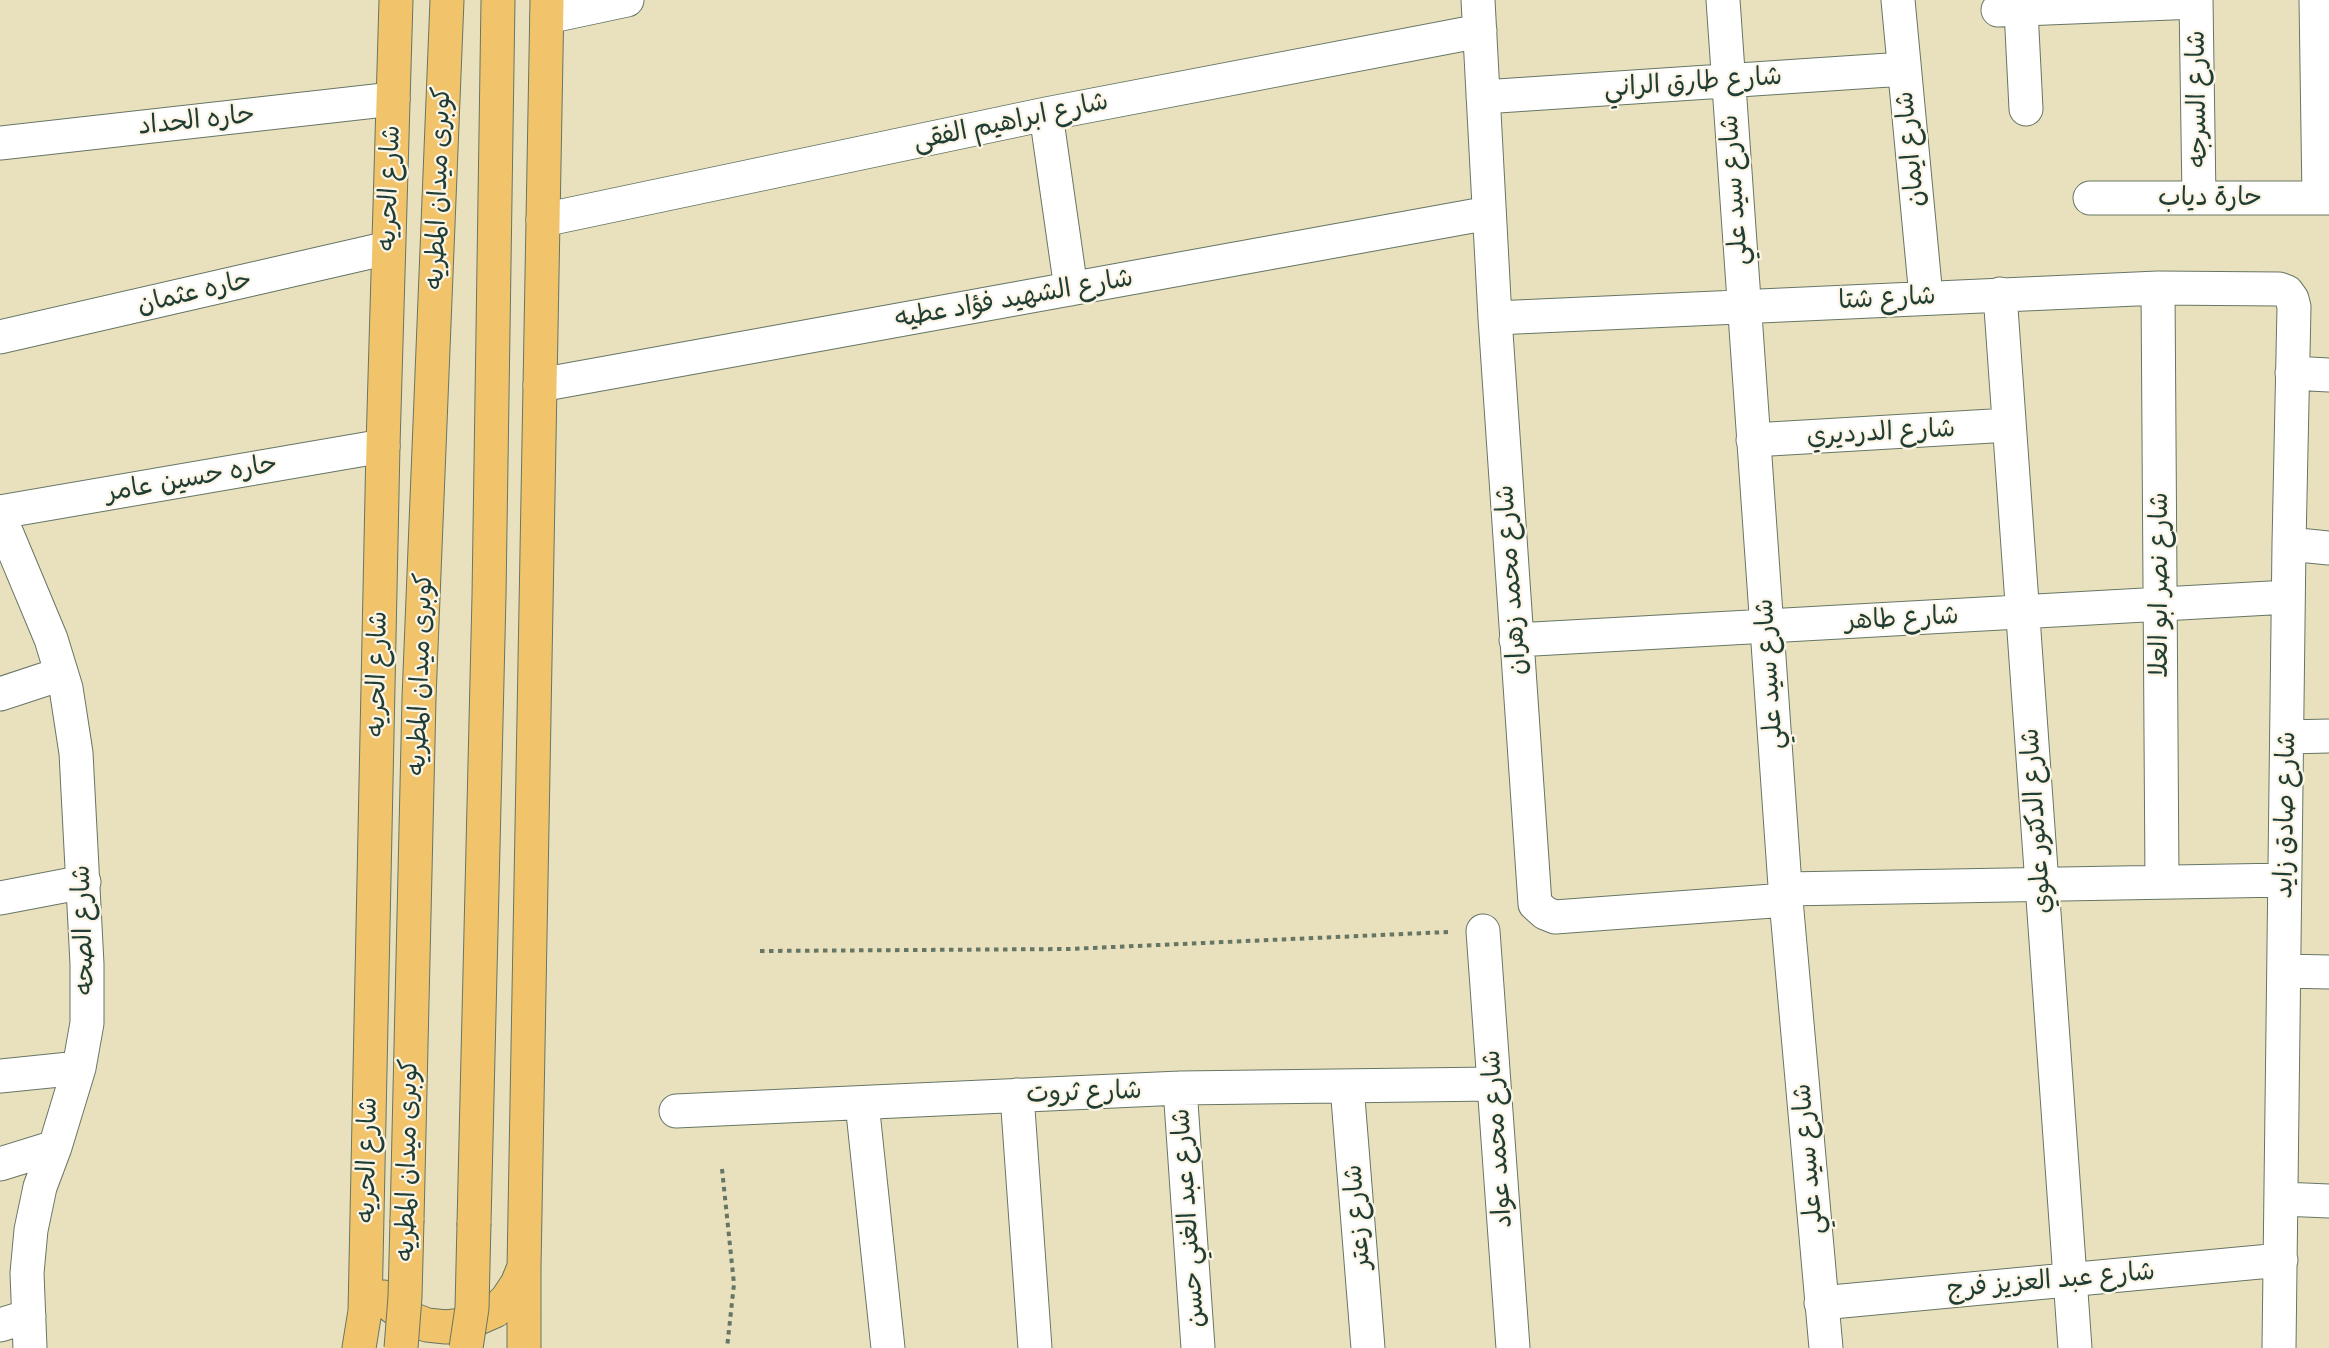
<!DOCTYPE html>
<meta charset="utf-8">
<style>
body{margin:0}
canvas{display:block;background:#e9e1bd}
</style>
<canvas width="2329" height="1348"></canvas>
<script>
const context = document.querySelector('canvas').getContext('2d');
context.lineJoin = 'round';
const poly = rows => new Path2D(rows.map(r => 'M' + r).join(''));
function strokePath(path, color, width, dash) { context.strokeStyle = color; context.lineWidth = width; context.lineCap = dash ? 'butt' : 'round'; context.setLineDash(dash || []); context.stroke(path); }
function label(font, color, halo, rows, align = 'center') {
  context.font = font + ' Caveat,"Playpen Sans Arabic",sans-serif'; context.lineWidth = 4.5; context.setLineDash([]); context.textBaseline = 'middle'; context.strokeStyle = halo; context.fillStyle = color; for (const [text, x, y, turn = 0] of rows) {
    context.save(); context.translate(x, y); context.rotate((+turn || 0) * Math.PI / 180); context.textAlign = isNaN(turn) ? turn : align; if (halo) context.strokeText(text, 0, 0); context.fillText(text, 0, 0); context.restore();
  }
}
const minor = poly([
 [1478,0,1495,318,1535,904,1545,913,1555,917,1786,900],
 [1723,0,1786,900,1826,1348],
 [1898,0,1926,297],
 [2196,0,2199,198],
 [2316,0,2319,198],
 [1998,10,2196,2],
 [2021,10,2026,109],
 [547,17,627,0],
 [1483,97,1904,69],
 [1046,114,1071,289],
 [0,143,393,99],
 [2090,198,2329,198],
 [543,220,1046,114,1480,31],
 [2158,288,2162,882],
 [2000,294,2075,1348],
 [1495,318,2158,288,2279,289,2287,292,2292,299,2294,307,2289,544,2279,1348],
 [0,337,388,248],
 [2292,373,2329,375],
 [540,385,1489,213],
 [1753,440,2009,425],
 [0,512,383,446],
 [0,517,51,639,66,688,76,753,87,964,87,1023,79,1068,55,1147,40,1187,31,1230,27,1273,30,1348],
 [2289,544,2329,548],
 [1516,640,2288,597],
 [0,694,61,674],
 [2287,737,2329,736],
 [1786,889,2285,880],
 [0,898,84,882],
 [1483,931,1513,1348],
 [2284,971,2329,972],
 [0,1076,79,1068],
 [1347,1086,1368,1348],
 [1180,1088,1198,1348],
 [1017,1095,1035,1348],
 [862,1103,888,1348],
 [676,1111,1180,1088,1493,1084],
 [0,1164,55,1147],
 [2282,1199,2329,1201],
 [1821,1303,2281,1260],
 [0,1325,29,1316]
]);
const major = poly([
 [407,1220,419,698,447,0],
 [474,1223,489,596,498,0],
 [384,1297,393,1307,409,1318,427,1325,446,1327,463,1325,495,1311,507,1299,517,1284,524,1267],
 [359,1348,365,1311,383,446,396,0],
 [524,1348,524,1267,547,0]
]);
strokePath(minor, '#667664', 35);
strokePath(major, '#667664', 35);
strokePath(poly([
 [760,951,1069,949,1448,932],
 [722,1169,734,1284,727,1348]
]), '#667664', 4, [4.5, 4.5]);
strokePath(minor, '#fff', 33);
strokePath(major, '#f1c36a', 33);
const majorBridge = poly([
 [401,1348,405,1297,407,1220],
 [466,1348,472,1308,474,1223]
]);
strokePath(majorBridge, '#667664', 35, []);
strokePath(majorBridge, '#f1c36a', 33);
label('26px', '#1f3d34', '#fcf5e5', [
 ["شارع طارق الراني",1693,83,-4],
 ["شارع السرجه",2198,99,-91],
 ["حاره الحداد",196,121,-6],
 ["شارع ابراهيم الفقى",1011,122,-12],
 ["شارع ايمان",1911,149,-96],
 ["شارع الحريه",390,188,-88],
 ["كوبرى ميدان المطريه",439,188,-88],
 ["شارع سيد علي",1735,190,-94],
 ["حارة دياب",2210,198],
 ["حاره عثمان",194,293,-13],
 ["شارع الشهيد فؤاد عطيه",1014,299,-10],
 ["شارع شتا",1887,299,-3],
 ["شارع الدرديري",1881,433,-3],
 ["حاره حسين عامر",191,479,-10],
 ["شارع محمد زهران",1512,580,-94],
 ["شارع نصر ابو العلا",2160,585,-90],
 ["شارع طاهر",1902,619,-3],
 ["شارع الحريه",378,674,-89],
 ["كوبرى ميدان المطريه",421,674,-88],
 ["شارع سيد علي",1770,674,-94],
 ["شارع صادق زايد",2286,815,-89],
 ["شارع الدكتور علوي",2037,821,-94],
 ["شارع الصحه",84,930,-92],
 ["شارع ثروت",1084,1093,-2],
 ["شارع محمد عواد",1498,1139,-94],
 ["شارع سيد علي",1809,1159,-95],
 ["شارع الحريه",368,1160,-89],
 ["كوبرى ميدان المطريه",408,1160,-89],
 ["شارع زعتر",1358,1217,-95],
 ["شارع عبد الغني حسن",1189,1218,-94],
 ["شارع عبد العزيز فرج",2051,1281,-5]
]);
</script>
